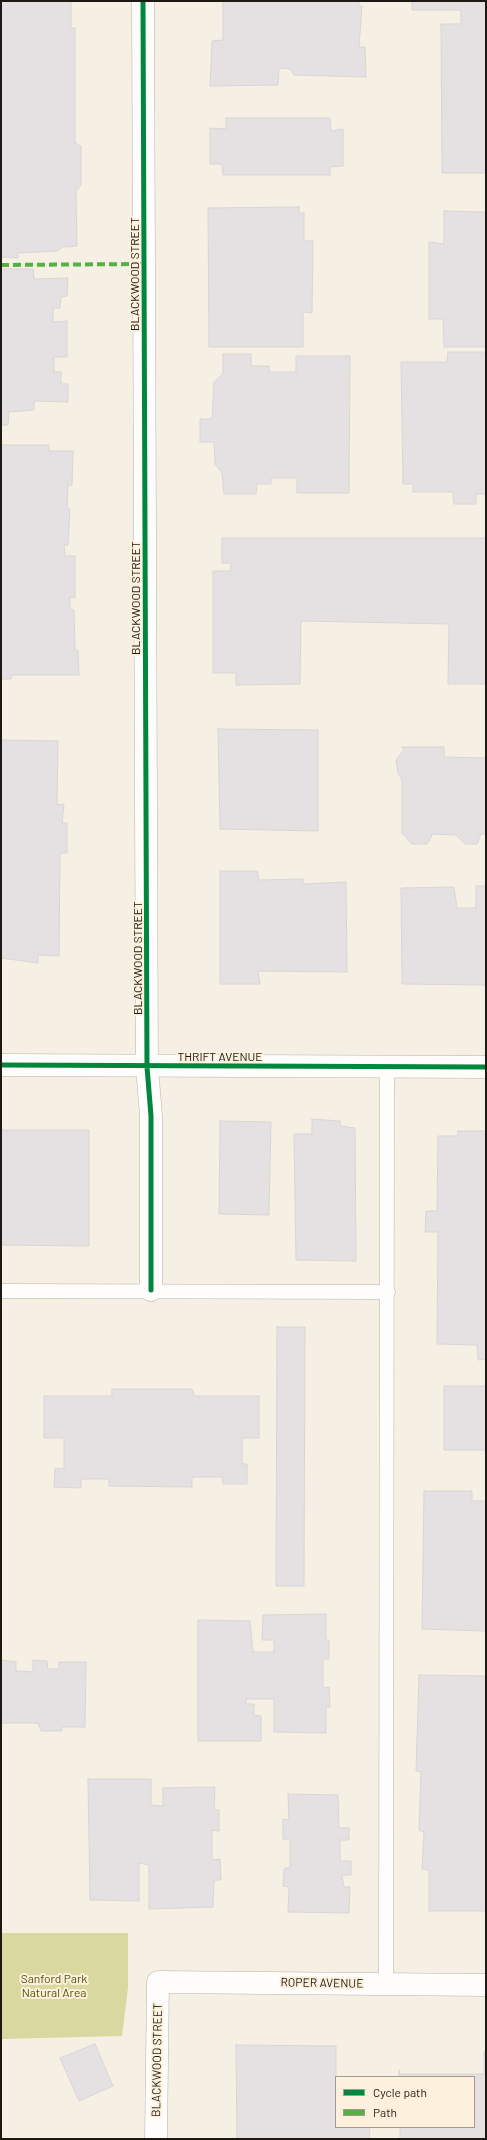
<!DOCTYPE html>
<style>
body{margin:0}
#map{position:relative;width:487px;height:2140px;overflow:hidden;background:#f5efe4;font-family:Barlow,sans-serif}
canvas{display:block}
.frame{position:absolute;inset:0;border:2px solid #1e1a13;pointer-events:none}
.legend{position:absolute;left:335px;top:2076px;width:140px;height:52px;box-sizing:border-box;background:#fdf0dc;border:1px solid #a49a8c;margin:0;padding:5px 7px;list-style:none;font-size:12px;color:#1e1a13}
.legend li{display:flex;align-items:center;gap:8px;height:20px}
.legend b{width:20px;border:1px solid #a49a8c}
</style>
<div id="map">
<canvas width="487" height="2140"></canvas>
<div class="frame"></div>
<ul class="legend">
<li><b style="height:5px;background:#00873e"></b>Cycle path</li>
<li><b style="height:5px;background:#55b144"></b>Path</li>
</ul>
</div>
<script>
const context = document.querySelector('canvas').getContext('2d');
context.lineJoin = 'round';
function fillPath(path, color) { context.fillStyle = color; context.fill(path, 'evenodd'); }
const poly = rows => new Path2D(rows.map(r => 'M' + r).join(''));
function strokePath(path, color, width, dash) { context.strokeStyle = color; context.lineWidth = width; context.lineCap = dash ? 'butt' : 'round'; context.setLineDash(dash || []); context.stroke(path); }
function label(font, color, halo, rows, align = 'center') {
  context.font = font + ' Barlow,sans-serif'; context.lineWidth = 4; context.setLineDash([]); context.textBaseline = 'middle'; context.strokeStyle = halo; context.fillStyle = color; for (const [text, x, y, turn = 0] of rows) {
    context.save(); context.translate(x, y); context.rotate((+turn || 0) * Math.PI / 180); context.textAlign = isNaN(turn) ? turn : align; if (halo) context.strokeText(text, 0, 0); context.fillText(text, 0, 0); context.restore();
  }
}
fillPath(poly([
 [1,1933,128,1933,128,1988,122,2036,1,2039]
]), '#dad8a1');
const building = poly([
 [1,1,71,1,71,28,75,28,75,143,81,146,81,185,76,191,77,246,63,247,57,251,18,253,18,258,1,257,1,1],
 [223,1,359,1,359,6,362,6,359,47,365,47,366,77,294,75,291,69,279,68,278,85,210,86,212,41,223,40,223,1],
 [412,1,486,1,486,173,442,173,441,24,461,24,461,10,412,10,412,1],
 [226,118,330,118,331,131,343,129,343,166,330,167,330,175,223,175,222,164,210,164,210,128,226,129,226,118],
 [299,207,299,214,304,212,304,241,313,241,312,313,303,312,303,347,209,347,208,208,299,207],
 [444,211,486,212,486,347,444,347,443,319,429,319,429,242,444,244,444,211],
 [1,269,33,269,34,279,68,278,67,296,61,297,60,308,53,308,53,322,67,321,67,357,54,357,54,372,61,372,61,384,68,384,68,402,34,401,34,410,9,412,8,425,1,425,1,269],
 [448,352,486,352,486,494,476,494,476,504,454,504,453,492,413,492,413,484,403,484,401,362,447,362,448,352],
 [223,354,251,354,251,366,269,366,269,372,296,372,296,356,350,356,349,493,297,493,297,478,271,478,271,484,257,484,256,494,224,494,222,473,215,464,214,442,200,442,200,419,212,419,214,382,223,374,223,354],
 [1,445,49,445,49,451,73,451,72,485,68,485,67,509,70,509,68,545,64,545,65,556,75,556,75,598,70,597,70,609,74,610,75,650,78,650,79,675,12,675,11,679,1,679,1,445],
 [222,538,486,538,486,684,448,684,449,624,301,621,300,684,236,685,236,673,213,673,213,571,230,571,231,563,222,563,222,538],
 [218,729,318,730,318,831,220,829,218,729],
 [1,740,58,741,57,805,64,804,62,823,67,823,67,853,60,853,59,956,38,955,38,963,1,958,1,740],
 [402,747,444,747,444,757,486,758,486,834,481,834,477,844,465,844,456,835,433,834,427,844,412,844,402,833,402,780,398,773,396,760,404,750,402,747],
 [220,871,257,871,259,880,303,879,303,884,346,882,347,972,258,971,260,984,220,984,220,871],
 [476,886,486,886,486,985,402,984,401,888,454,887,457,908,476,908,476,886],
 [312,1119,340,1121,341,1126,355,1128,356,1261,296,1260,294,1134,312,1134,312,1119],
 [220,1121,271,1122,269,1215,219,1214,220,1121],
 [1,1130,89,1130,89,1246,1,1245,1,1130],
 [458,1131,486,1131,486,1359,478,1360,477,1345,437,1344,438,1232,425,1232,426,1211,437,1211,438,1136,458,1136,458,1131],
 [277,1327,305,1327,304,1586,276,1586,277,1327],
 [444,1386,486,1386,486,1450,444,1450,444,1386],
 [112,1389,192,1389,194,1396,259,1396,259,1438,242,1438,242,1464,247,1464,247,1484,223,1484,222,1477,192,1477,192,1487,109,1486,109,1479,81,1479,81,1488,54,1487,55,1468,64,1469,64,1438,44,1438,44,1396,112,1396,112,1389],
 [424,1491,472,1491,472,1501,486,1501,486,1631,422,1629,424,1491],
 [326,1614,326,1640,329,1640,329,1659,323,1659,323,1688,329,1687,330,1707,326,1707,326,1733,274,1732,274,1699,246,1699,246,1704,254,1704,254,1715,261,1716,261,1741,198,1741,198,1620,250,1621,253,1652,274,1652,274,1640,262,1640,263,1615,326,1614],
 [1,1660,16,1662,16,1671,33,1672,33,1660,47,1661,48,1669,59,1669,59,1662,86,1662,85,1727,62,1727,62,1731,41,1731,38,1723,1,1723,1,1660],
 [419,1675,486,1676,486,1911,429,1911,429,1870,422,1869,424,1832,419,1830,421,1772,416,1771,419,1675],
 [88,1779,151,1779,151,1805,163,1806,163,1788,215,1787,214,1810,219,1810,219,1831,212,1830,212,1860,220,1859,221,1880,214,1880,213,1907,149,1909,149,1865,139,1863,139,1901,90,1900,88,1779],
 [288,1794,338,1795,339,1828,349,1828,349,1840,340,1840,340,1861,351,1861,351,1875,342,1875,344,1887,350,1887,349,1913,288,1912,289,1887,283,1886,284,1869,290,1867,290,1839,283,1839,283,1819,289,1820,288,1794],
 [95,2044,113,2086,79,2101,60,2058,95,2044],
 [236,2045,336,2046,336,2127,370,2127,369,2139,237,2139,236,2045],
 [484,2052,486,2052,486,2139,400,2139,400,2127,474,2127,474,2077,399,2077,399,2070,400,2074,484,2074,484,2052]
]);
fillPath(building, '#e5e1e3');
strokePath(building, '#d8d5d4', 1);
const service = poly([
 [1,1291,388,1292],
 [386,1984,387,1068]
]);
const minor = poly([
 [143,1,147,1067,151,1116,151,1290],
 [156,2139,158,1982,486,1985]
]);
const tertiary = poly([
 [1,1065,486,1067]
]);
strokePath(service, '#b8b3aa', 15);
strokePath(minor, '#b8b3aa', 23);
strokePath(tertiary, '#b8b3aa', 23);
strokePath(service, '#fefdfb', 14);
strokePath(minor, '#fefdfb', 22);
strokePath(tertiary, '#fefdfb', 22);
strokePath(poly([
 [1,265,145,264]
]), '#55b144', 4, [8, 4]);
strokePath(poly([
 [143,1,147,1067,151,1116,151,1290],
 [1,1065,486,1067]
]), '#00873e', 5);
label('12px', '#1e1a13', '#fdf0dc', [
 ["BLACKWOOD STREET",135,274,-90],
 ["BLACKWOOD STREET",136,598,-90],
 ["BLACKWOOD STREET",138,958,-90],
 ["THRIFT AVENUE",220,1057],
 ["ROPER AVENUE",322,1983,1],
 ["BLACKWOOD STREET",157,2060,-89]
]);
label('12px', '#52530a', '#fdf0dc', [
 ["Sanford Park",54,1979],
 ["Natural Area",54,1993]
]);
</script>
